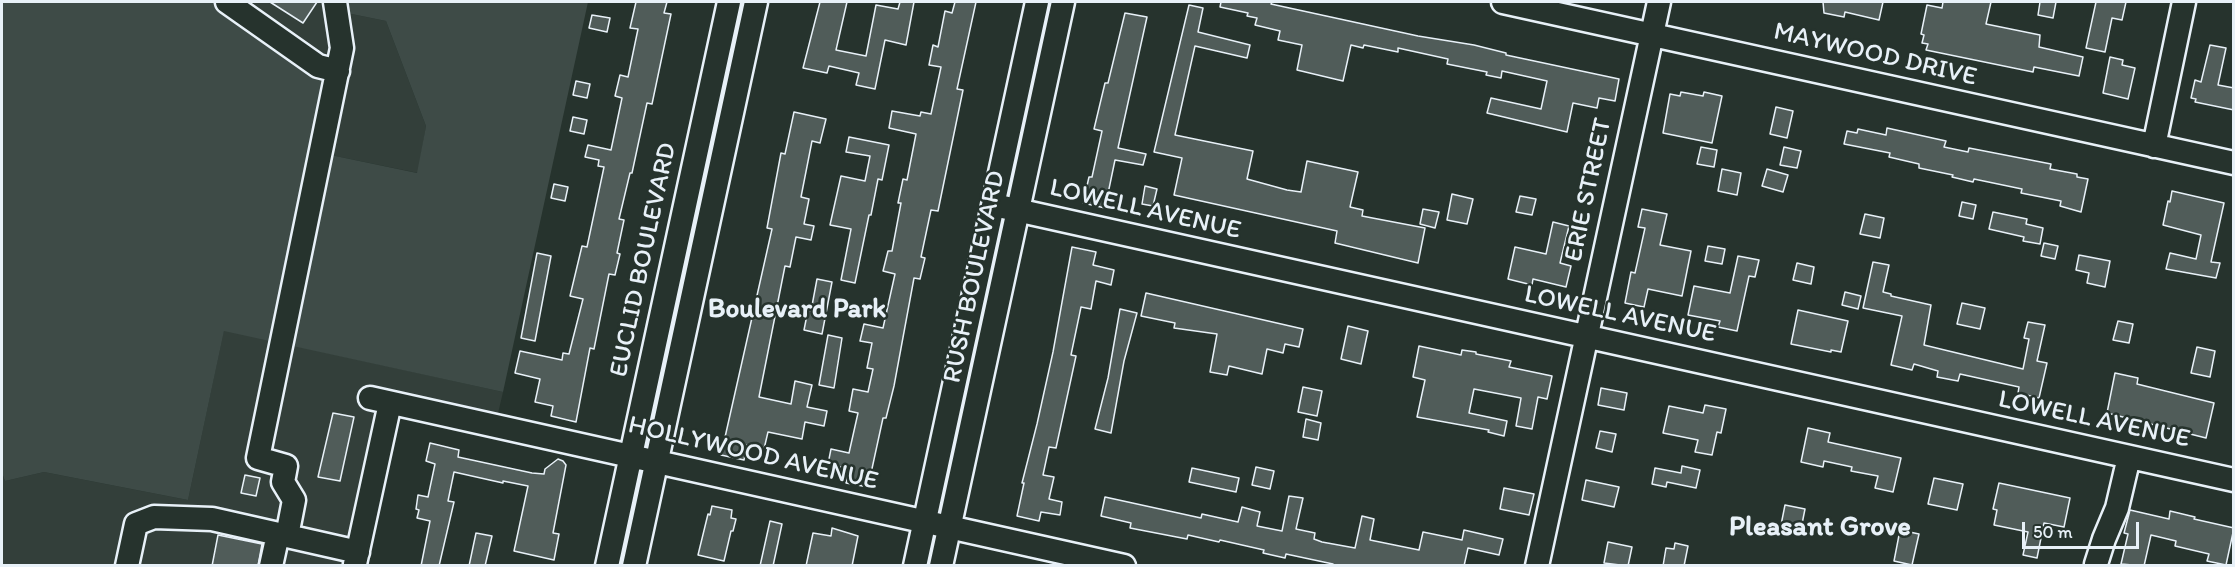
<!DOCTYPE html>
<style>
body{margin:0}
#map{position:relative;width:2235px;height:567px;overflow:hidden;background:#26332d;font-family:Itim,sans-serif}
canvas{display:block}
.frame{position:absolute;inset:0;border:3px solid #e8f1f8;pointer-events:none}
.scale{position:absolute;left:2022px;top:522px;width:117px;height:27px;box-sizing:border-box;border:3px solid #e8f1f8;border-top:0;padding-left:8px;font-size:18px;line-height:21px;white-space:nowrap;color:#e8f1f8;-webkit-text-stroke:4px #26332d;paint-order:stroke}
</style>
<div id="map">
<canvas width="2235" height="567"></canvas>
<div class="frame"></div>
<div class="scale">50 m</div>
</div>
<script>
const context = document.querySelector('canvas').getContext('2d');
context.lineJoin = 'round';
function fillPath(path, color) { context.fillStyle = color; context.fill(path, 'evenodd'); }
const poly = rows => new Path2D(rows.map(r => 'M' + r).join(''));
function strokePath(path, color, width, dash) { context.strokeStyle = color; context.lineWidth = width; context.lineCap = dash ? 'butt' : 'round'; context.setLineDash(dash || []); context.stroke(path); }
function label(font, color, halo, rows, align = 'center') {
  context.font = font + ' Itim,sans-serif'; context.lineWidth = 5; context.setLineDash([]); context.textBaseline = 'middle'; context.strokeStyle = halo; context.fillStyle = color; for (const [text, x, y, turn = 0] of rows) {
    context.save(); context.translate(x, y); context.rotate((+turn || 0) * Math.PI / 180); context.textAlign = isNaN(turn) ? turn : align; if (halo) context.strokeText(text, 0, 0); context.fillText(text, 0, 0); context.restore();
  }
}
fillPath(poly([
 [217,2,335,2,337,11,386,21,426,126,418,173,321,153],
 [224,330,503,392,495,426,390,403,355,565,2,565,2,473,5,481,44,472,188,500]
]), '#333f3a');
fillPath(poly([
 [2,2,217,2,334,88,321,153,417,173,426,126,386,21,337,11,335,2,588,2,503,392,224,331,188,500,44,472,5,481,2,473]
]), '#3e4b47');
const building = poly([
 [270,2,317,2,303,23,270,2],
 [636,2,667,2,664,13,671,14,652,104,647,103,632,173,630,173,619,219,624,220,617,253,620,254,615,275,609,274,594,349,590,348,576,422,551,416,553,406,535,402,540,379,515,373,520,351,562,360,563,353,569,354,583,299,570,296,582,246,587,247,604,167,598,166,599,160,585,157,588,145,611,150,622,98,615,96,620,75,628,77,638,29,630,28,636,2],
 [820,2,847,2,836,50,866,56,876,5,898,9,900,2,914,2,906,45,885,40,875,89,856,85,859,73,829,66,827,73,803,68,820,2],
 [955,2,976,2,957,89,963,90,938,211,931,210,921,257,925,258,920,279,914,278,894,386,886,418,883,418,868,487,846,483,849,469,828,464,831,449,849,453,858,413,849,411,853,389,868,392,873,369,867,368,872,343,860,341,864,324,883,328,895,274,883,271,888,251,892,251,901,203,898,203,903,179,907,180,916,134,889,128,892,111,920,116,921,112,931,114,941,67,929,65,933,45,938,47,945,11,952,13,955,2],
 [1221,2,1272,2,1271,4,1418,36,1474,45,1506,53,1506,55,1619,79,1615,101,1599,98,1597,108,1573,103,1567,132,1487,113,1491,98,1541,109,1547,81,1502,71,1501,78,1486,75,1487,72,1447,64,1448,59,1398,48,1398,52,1364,45,1363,48,1351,45,1343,81,1297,70,1302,45,1278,40,1280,31,1255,25,1257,18,1247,16,1248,13,1220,7,1221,2],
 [1823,2,1883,2,1879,20,1845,12,1844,17,1824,13,1823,2],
 [1943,2,1991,2,1986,24,2040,35,2039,47,2083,57,2079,76,2034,67,2033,72,1926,50,1928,44,1922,43,1924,35,1921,34,1927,5,1942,8,1943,2],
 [2040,2,2056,2,2053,18,2038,15,2040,2],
 [2096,2,2126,2,2122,20,2112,18,2105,52,2086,48,2096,2],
 [1189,5,1203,8,1198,32,1250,45,1247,58,1195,46,1175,135,1253,151,1247,179,1287,190,1301,192,1307,161,1358,172,1350,207,1363,210,1362,216,1425,228,1418,263,1335,243,1337,231,1174,195,1182,158,1154,152,1189,5],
 [1125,13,1147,17,1118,148,1146,154,1143,165,1115,160,1105,208,1083,203,1089,177,1092,177,1102,131,1094,129,1105,83,1108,83,1125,13],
 [592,15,610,18,607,32,589,28,592,15],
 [2210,45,2226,48,2218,85,2234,88,2234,110,2195,102,2196,99,2191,98,2195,80,2201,82,2210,45],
 [2110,57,2123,60,2122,65,2135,68,2128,99,2103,93,2110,57],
 [576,81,590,84,587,98,573,95,576,81],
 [1681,92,1703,96,1704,92,1722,96,1712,143,1663,133,1670,94,1680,96,1681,92],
 [1776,107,1793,111,1787,138,1770,134,1776,107],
 [794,112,826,119,820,143,812,141,801,197,809,199,804,224,814,226,811,240,796,237,790,267,785,266,759,397,791,404,795,381,812,385,807,407,827,411,824,426,805,422,802,439,768,432,764,449,747,445,744,460,721,455,772,229,767,228,781,153,785,154,794,112],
 [573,117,587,120,584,134,570,131,573,117],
 [1887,128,1946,141,1944,147,1968,152,1969,148,2051,164,2050,169,2077,174,2077,177,2088,179,2081,212,2060,206,2061,201,2021,193,2022,189,1974,179,1973,182,1952,177,1953,175,1919,168,1919,164,1889,157,1890,153,1844,144,1847,131,1857,133,1858,129,1886,135,1887,128],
 [849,137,889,145,882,180,878,179,871,215,869,215,855,283,841,280,851,229,830,225,841,176,865,181,870,156,846,152,849,137],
 [1701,147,1717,150,1714,167,1697,164,1701,147],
 [1784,147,1801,151,1797,168,1780,165,1784,147],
 [1722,169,1741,173,1737,195,1718,191,1722,169],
 [1767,169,1788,175,1783,192,1762,186,1767,169],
 [554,184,568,187,565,201,551,198,554,184],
 [1145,186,1157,189,1153,206,1142,204,1145,186],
 [2172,191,2224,203,2211,262,2220,263,2216,278,2166,269,2170,253,2196,259,2201,235,2163,225,2168,201,2170,202,2172,191],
 [1452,194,1473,199,1467,224,1447,220,1452,194],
 [1520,196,1536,199,1532,215,1516,212,1520,196],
 [1962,202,1976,205,1973,219,1959,216,1962,202],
 [1423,209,1439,212,1435,228,1420,224,1423,209],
 [1642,209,1667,214,1660,245,1691,251,1682,296,1648,289,1644,307,1625,303,1631,272,1635,273,1645,228,1638,227,1642,209],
 [1993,212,2027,219,2026,224,2043,228,2040,244,2023,241,2024,237,1989,229,1993,212],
 [1865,214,1884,218,1880,238,1860,234,1865,214],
 [1553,222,1569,226,1560,263,1571,266,1566,287,1533,279,1532,285,1508,279,1515,247,1546,254,1553,222],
 [2044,243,2058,246,2055,259,2041,256,2044,243],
 [1708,246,1725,249,1722,264,1705,261,1708,246],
 [1072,247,1096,252,1093,265,1114,270,1111,285,1096,281,1091,309,1081,307,1071,355,1076,356,1056,448,1049,447,1043,475,1054,477,1049,499,1062,502,1060,515,1041,512,1039,521,1017,516,1024,483,1022,483,1037,424,1053,352,1072,247],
 [537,253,551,256,535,341,521,338,537,253],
 [2079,255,2110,261,2105,287,2087,283,2089,273,2076,270,2079,255],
 [1738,256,1759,260,1755,277,1749,276,1737,331,1718,327,1720,321,1688,315,1694,286,1730,293,1738,256],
 [1873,262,1889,265,1883,292,1891,294,1891,296,1931,305,1924,345,2023,369,2029,339,2024,338,2028,322,2045,325,2037,361,2047,363,2039,398,2018,393,2019,387,1960,374,1958,381,1937,377,1938,371,1914,364,1912,370,1891,365,1902,316,1863,308,1873,262],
 [1797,263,1814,267,1811,284,1793,280,1797,263],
 [817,279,832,282,822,334,804,330,808,310,811,311,817,279],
 [1845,292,1861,296,1858,309,1842,305,1845,292],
 [1146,293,1303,329,1299,347,1285,344,1283,353,1267,349,1262,374,1229,366,1227,375,1210,372,1217,334,1174,328,1175,323,1141,316,1146,293],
 [1962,303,1985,308,1980,329,1957,324,1962,303],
 [1120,309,1137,313,1124,361,1111,433,1095,429,1108,378,1120,309],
 [1798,310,1848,321,1841,352,1831,350,1831,352,1791,344,1798,310],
 [2118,321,2133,324,2129,343,2113,340,2118,321],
 [1348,326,1368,331,1361,364,1341,359,1348,326],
 [828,335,842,338,834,388,819,385,828,335],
 [1419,346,1461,355,1462,350,1476,352,1476,354,1511,361,1509,367,1552,376,1547,399,1538,397,1532,429,1516,426,1521,398,1474,389,1469,413,1507,421,1504,436,1488,432,1489,430,1417,417,1425,380,1413,377,1419,346],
 [2197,347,2215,351,2210,377,2191,373,2197,347],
 [2115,373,2138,378,2137,384,2214,403,2206,438,2107,413,2115,373],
 [1303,387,1322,391,1317,416,1298,412,1303,387],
 [1601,388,1627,393,1624,410,1598,405,1601,388],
 [1705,405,1726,409,1721,433,1717,432,1712,455,1695,452,1698,440,1663,433,1669,406,1703,413,1705,405],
 [333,413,354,417,340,481,318,477,333,413],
 [1306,419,1321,423,1318,440,1303,437,1306,419],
 [1808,428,1830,433,1828,442,1901,458,1893,492,1875,488,1878,476,1851,471,1852,467,1824,461,1823,467,1801,462,1808,428],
 [1600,431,1616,434,1612,452,1596,448,1600,431],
 [430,443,459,450,458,457,532,473,544,474,545,469,558,459,563,461,566,465,553,533,559,534,554,560,514,551,528,486,503,481,503,483,454,472,448,501,454,502,439,566,421,566,430,521,417,518,419,510,416,509,418,495,428,497,435,464,426,461,430,443],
 [1682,466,1700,470,1696,488,1667,482,1666,487,1652,484,1655,468,1681,473,1682,466],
 [1256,467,1274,471,1270,489,1252,485,1256,467],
 [1192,468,1239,478,1236,492,1189,482,1192,468],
 [245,475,260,478,256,496,241,493,245,475],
 [1934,478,1963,484,1957,510,1928,504,1934,478],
 [1586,480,1619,487,1614,507,1582,500,1586,480],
 [1999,483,2070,498,2064,527,2044,523,2037,558,2023,555,2028,532,1994,525,1997,510,1993,509,1999,483],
 [1504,488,1534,494,1529,515,1500,509,1504,488],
 [1289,496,1303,498,1296,529,1315,533,1314,539,1322,542,1355,548,1362,516,1374,519,1370,540,1419,550,1423,532,1462,540,1464,530,1503,539,1499,555,1468,548,1464,566,1333,566,1333,564,1286,554,1285,558,1263,553,1264,550,1220,540,1219,542,1188,535,1187,539,1130,528,1131,523,1101,516,1105,497,1201,518,1202,514,1238,522,1242,507,1260,512,1257,526,1282,531,1289,496],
 [1785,505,1805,509,1801,529,1781,525,1785,505],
 [712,506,732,510,731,518,736,519,733,531,731,531,724,561,698,555,708,514,710,515,712,506],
 [2130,510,2169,519,2170,511,2195,517,2194,519,2234,528,2226,565,2207,561,2209,554,2175,546,2176,541,2151,535,2144,566,2121,564,2128,534,2124,533,2130,510],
 [770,521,782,524,773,566,760,566,770,521],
 [832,528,858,536,852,566,806,566,813,533,831,536,832,528],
 [1900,530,1919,534,1912,565,1894,561,1900,530],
 [476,533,492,536,485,566,469,566,476,533],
 [218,535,262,544,258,566,212,566,218,535],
 [1608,542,1632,547,1628,566,1604,563,1608,542],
 [1675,543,1688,546,1684,566,1663,566,1666,548,1674,549,1675,543]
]);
fillPath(building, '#505c59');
strokePath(building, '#e8f1f8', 1.5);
const minor = poly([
 [227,2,318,66,338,71],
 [1503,2,2234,163],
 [2154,146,2184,2],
 [994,205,2234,480],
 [370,398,1124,566],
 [287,536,294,500,283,482,286,466,258,458,342,48,335,2],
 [355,564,390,403],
 [2096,564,2104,539,2117,508,2129,457],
 [127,566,136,524,154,517,212,519,358,552],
 [271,566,278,534],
 [607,566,729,2],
 [634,566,756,2],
 [915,566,1037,2],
 [941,566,1063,2],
 [1537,566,1659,2]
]);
strokePath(minor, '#e8f1f8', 27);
strokePath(minor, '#26332d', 22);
label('26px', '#e8f1f8', '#26332d', [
 ["MAYWOOD DRIVE",1875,55,13],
 ["ERIE STREET",1589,190,-78],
 ["LOWELL AVENUE",1145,210,13],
 ["EUCLID BOULEVARD",644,260,-78],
 ["RUSH BOULEVARD",975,277,-78],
 ["LOWELL AVENUE",1620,315,12],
 ["LOWELL AVENUE",2094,420,12],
 ["HOLLYWOOD AVENUE",753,454,13]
]);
label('bold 27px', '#e8f1f8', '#26332d', [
 ["Boulevard Park",797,310]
]);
label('bold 28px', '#e8f1f8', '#26332d', [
 ["Pleasant Grove",1820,528]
]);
</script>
